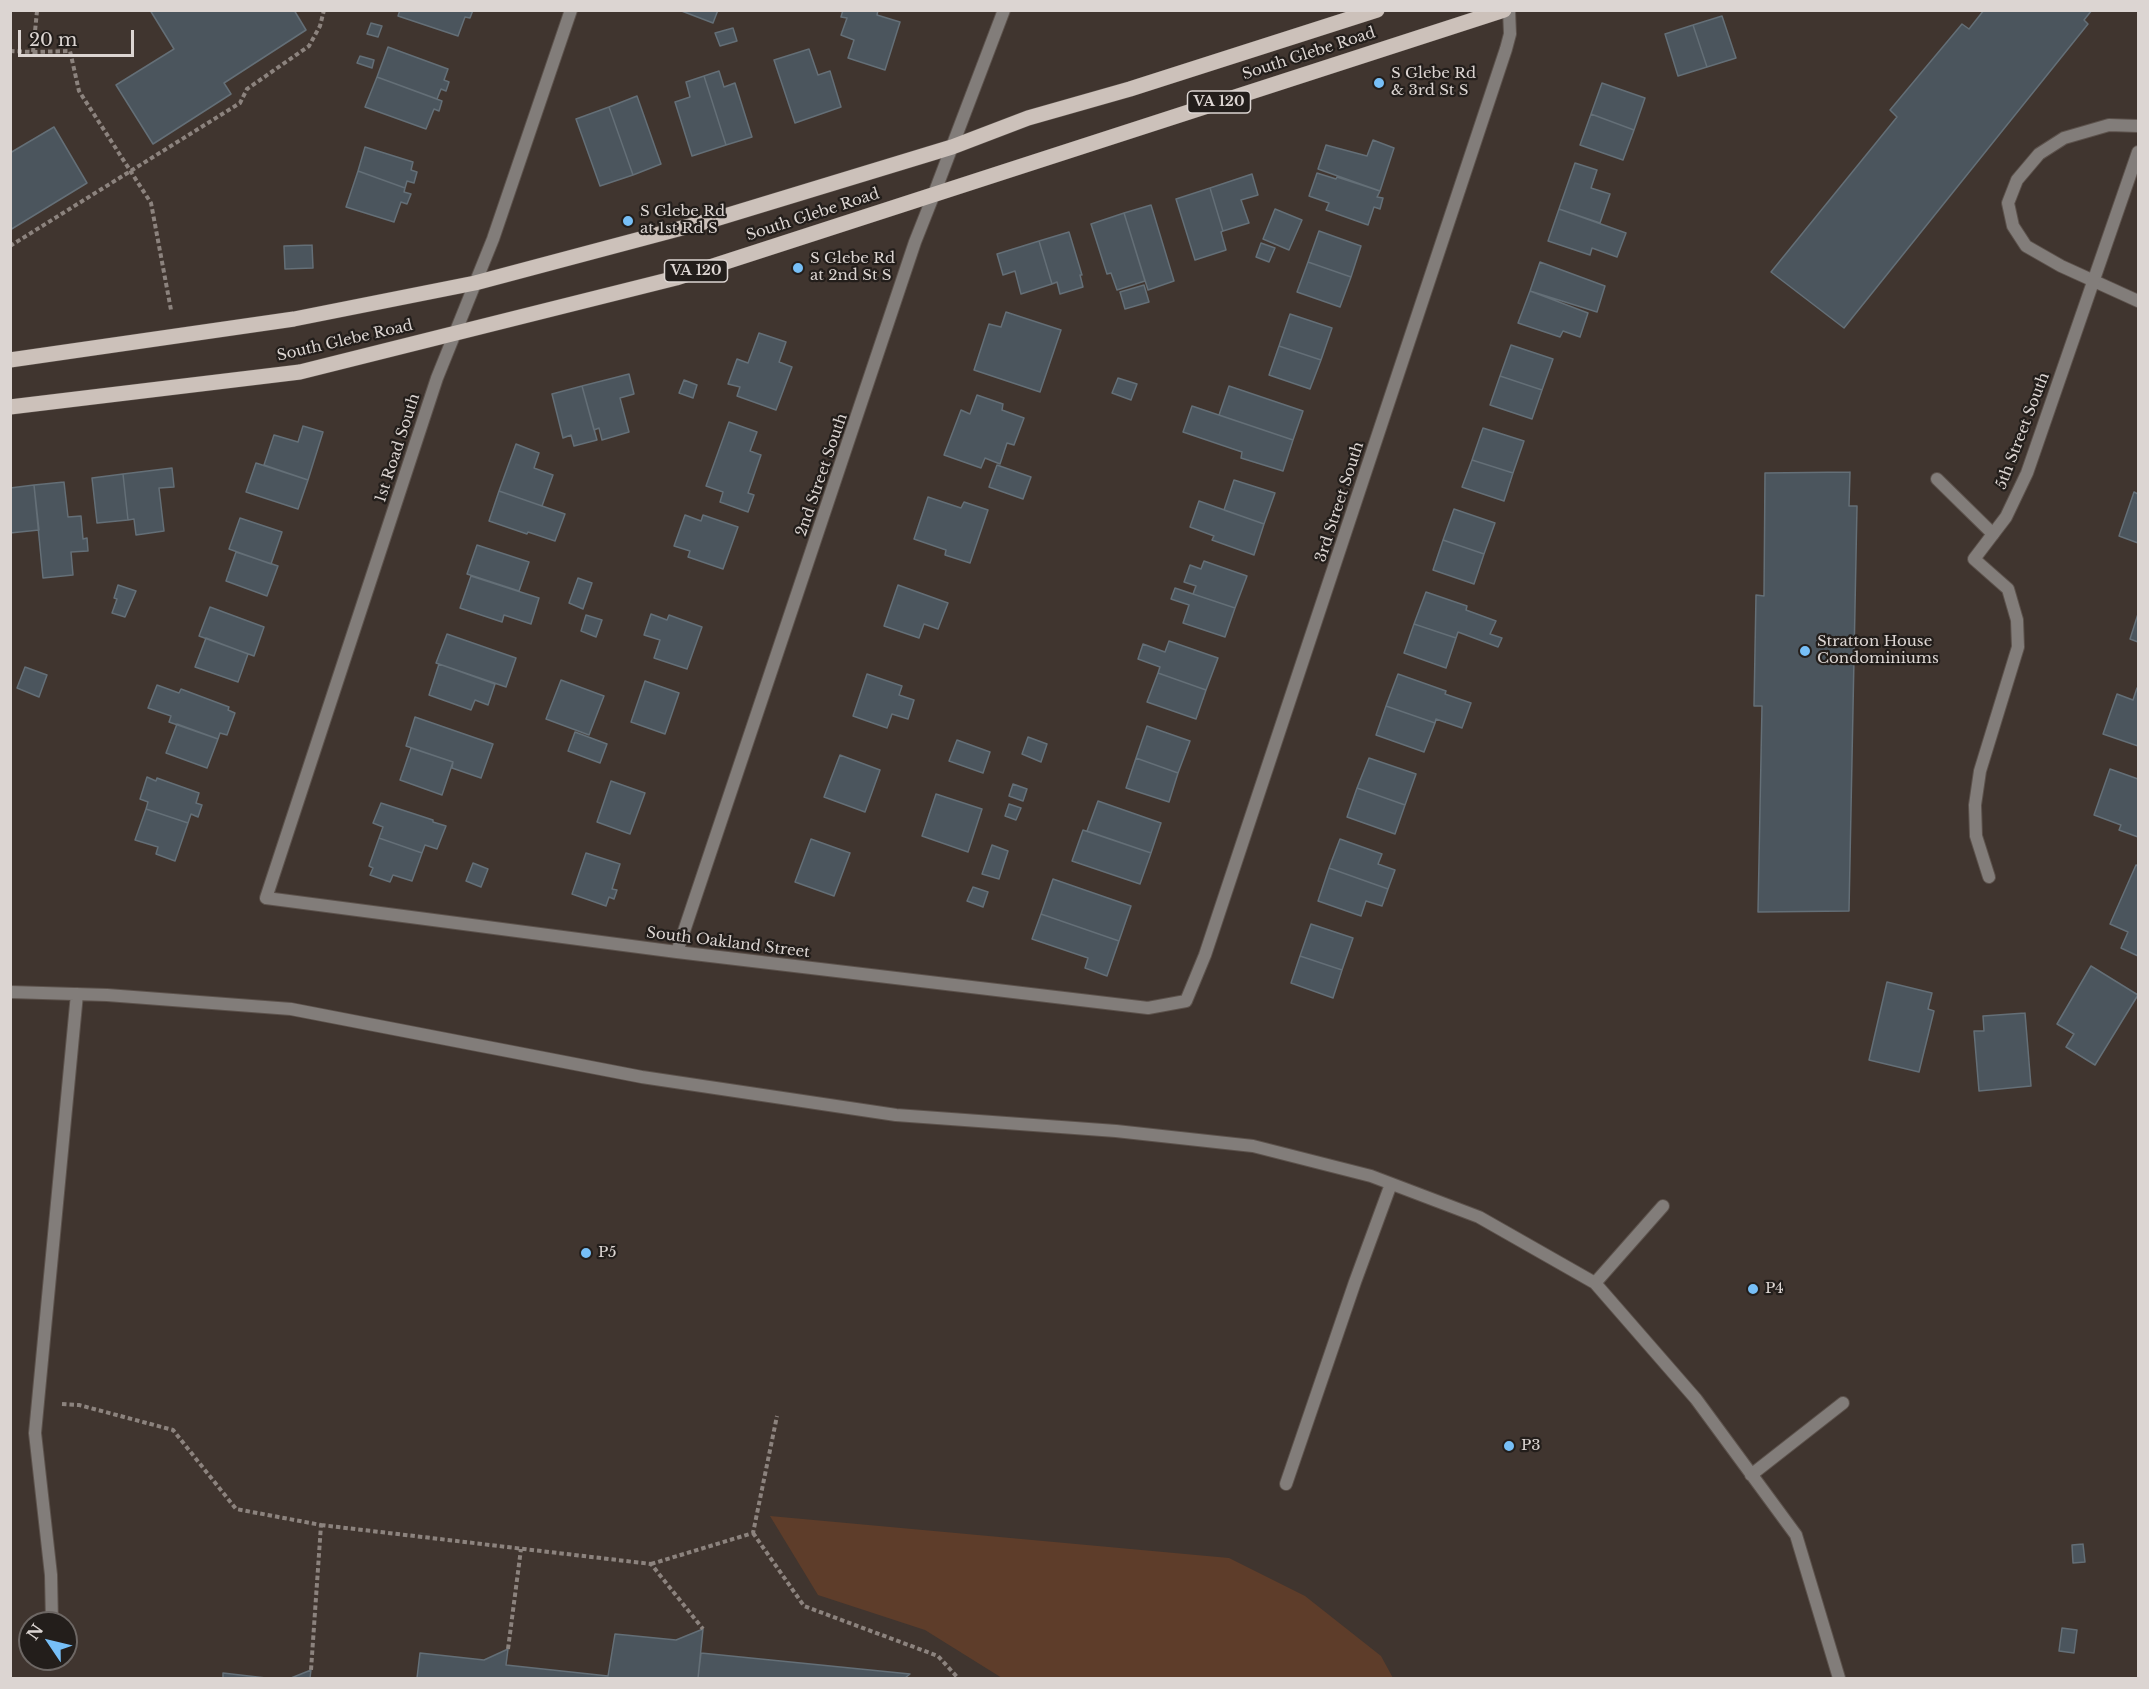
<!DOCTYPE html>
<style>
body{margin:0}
#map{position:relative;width:2149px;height:1689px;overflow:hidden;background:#40352f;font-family:"Libre Baskerville",serif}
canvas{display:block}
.frame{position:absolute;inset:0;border:12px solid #dcd5d2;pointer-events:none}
.north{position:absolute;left:18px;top:1611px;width:60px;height:60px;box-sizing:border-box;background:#231e1b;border:2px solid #6d6764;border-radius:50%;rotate:305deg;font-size:16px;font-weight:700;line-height:24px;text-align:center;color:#dcd5d2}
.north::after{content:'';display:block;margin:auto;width:21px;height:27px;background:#77bff7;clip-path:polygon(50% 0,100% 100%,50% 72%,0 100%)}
.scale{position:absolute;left:18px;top:30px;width:116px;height:27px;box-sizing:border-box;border:3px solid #dcd5d2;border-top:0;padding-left:8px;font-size:18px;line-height:21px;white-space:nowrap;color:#dcd5d2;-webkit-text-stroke:4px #231e1b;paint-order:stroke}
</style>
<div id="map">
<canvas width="2149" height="1689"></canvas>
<div class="frame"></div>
<div class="north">N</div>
<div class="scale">20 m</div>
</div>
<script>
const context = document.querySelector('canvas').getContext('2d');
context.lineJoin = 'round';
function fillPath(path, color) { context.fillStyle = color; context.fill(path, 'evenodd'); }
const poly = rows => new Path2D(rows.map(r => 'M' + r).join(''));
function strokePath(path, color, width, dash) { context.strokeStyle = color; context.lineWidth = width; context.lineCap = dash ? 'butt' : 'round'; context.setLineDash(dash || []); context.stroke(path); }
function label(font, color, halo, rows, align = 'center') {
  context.font = font + ' "Libre Baskerville",serif'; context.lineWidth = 4.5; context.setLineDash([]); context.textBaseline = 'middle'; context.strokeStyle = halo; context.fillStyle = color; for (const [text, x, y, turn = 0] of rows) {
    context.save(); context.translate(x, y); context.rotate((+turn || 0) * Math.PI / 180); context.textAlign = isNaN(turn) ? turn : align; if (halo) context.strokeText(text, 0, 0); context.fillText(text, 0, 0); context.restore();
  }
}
fillPath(poly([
 [770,1516,1229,1558,1305,1596,1381,1656,1393,1678,1002,1678,925,1630,818,1595]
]), '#5e3d2a');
const building = poly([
 [150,10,294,10,306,30,224,83,231,94,153,144,116,85,174,49,150,10],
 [400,10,473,10,470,18,465,17,458,36,398,16,400,10],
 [679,10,718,10,713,23,679,10],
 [843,10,878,10,877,15,900,22,885,70,848,58,854,40,841,35,847,18,841,17,843,10],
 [1984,10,2092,10,2084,20,2088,24,1844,328,1771,272,1897,117,1890,110,1962,24,1969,29,1984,10],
 [1722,16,1736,58,1707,67,1693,25,1722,16],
 [371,23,382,26,378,37,367,34,371,23],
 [1693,25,1707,67,1678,76,1665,34,1693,25],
 [733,28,737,41,720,46,715,33,733,28],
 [388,47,448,69,444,80,449,82,446,91,441,89,437,99,377,77,388,47],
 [809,49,818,75,830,71,841,107,795,123,774,60,809,49],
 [360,56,374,60,372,68,357,63,360,56],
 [719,71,724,87,735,83,752,137,726,145,704,76,719,71],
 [704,76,726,145,692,156,675,102,690,97,686,82,704,76],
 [377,77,442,101,439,111,434,109,426,129,365,107,377,77],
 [1602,83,1645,98,1634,130,1591,114,1602,83],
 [637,96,661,164,633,175,609,107,637,96],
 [609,107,633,175,600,186,576,119,609,107],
 [1591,114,1634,130,1623,160,1580,145,1591,114],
 [54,127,87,183,10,230,10,153,54,127],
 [1373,140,1394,148,1380,191,1318,169,1326,145,1367,156,1373,140],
 [365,147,413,162,411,170,417,172,414,183,407,181,405,188,358,171,365,147],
 [1575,163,1597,170,1591,188,1610,194,1600,223,1559,209,1575,163],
 [358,171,405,188,404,192,411,194,407,204,401,202,394,222,346,207,358,171],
 [1317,173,1336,179,1337,177,1380,191,1377,197,1383,198,1380,209,1374,207,1368,225,1326,210,1329,203,1309,196,1317,173],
 [1252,174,1258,195,1241,200,1249,223,1223,231,1210,188,1252,174],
 [1210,188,1223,231,1221,232,1226,250,1195,260,1176,199,1210,188],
 [1151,205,1174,281,1148,290,1124,213,1151,205],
 [1275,209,1302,220,1289,250,1263,239,1275,209],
 [1559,209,1626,233,1617,257,1592,248,1590,255,1548,241,1559,209],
 [1124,213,1145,281,1117,290,1111,273,1107,274,1091,224,1124,213],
 [1319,231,1361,246,1351,277,1308,262,1319,231],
 [1069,232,1082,275,1080,275,1083,287,1060,294,1057,282,1052,284,1039,241,1069,232],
 [1039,241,1052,284,1021,294,1015,271,1003,275,997,254,1039,241],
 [1261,243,1275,248,1269,262,1256,257,1261,243],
 [312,245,313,268,285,269,284,246,312,245],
 [1308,262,1351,277,1340,307,1297,292,1308,262],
 [1540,262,1605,286,1597,312,1530,291,1540,262],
 [1144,285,1149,302,1125,309,1120,292,1144,285],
 [1530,291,1588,313,1580,337,1563,331,1560,337,1518,323,1530,291],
 [1006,312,1061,330,1040,392,974,370,989,324,1001,327,1006,312],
 [1290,314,1332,328,1321,360,1279,346,1290,314],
 [759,333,786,342,779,362,792,367,776,410,737,396,740,387,728,384,737,359,748,363,759,333],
 [1511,345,1553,359,1542,390,1500,376,1511,345],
 [1279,346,1321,360,1310,389,1269,375,1279,346],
 [629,374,634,394,620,398,629,432,602,440,599,428,594,430,582,386,629,374],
 [1500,376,1542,390,1532,419,1490,405,1500,376],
 [1118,378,1137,384,1131,400,1112,393,1118,378],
 [684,380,697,385,693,398,679,393,684,380],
 [582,386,597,440,574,446,571,435,563,438,552,394,582,386],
 [1229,386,1303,411,1293,440,1219,415,1229,386],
 [977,395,1003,404,1002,410,1024,418,1014,445,1007,443,1000,464,985,458,981,468,944,455,961,410,970,414,977,395],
 [1192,406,1293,440,1283,471,1241,458,1242,452,1183,432,1192,406],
 [729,422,757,432,750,451,761,455,748,493,754,495,748,512,720,502,723,492,706,486,729,422],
 [303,426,323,432,308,480,264,465,274,435,298,442,303,426],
 [1483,428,1524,441,1513,473,1472,460,1483,428],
 [516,444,539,453,534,468,553,475,542,506,499,491,516,444],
 [1472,460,1513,473,1504,501,1462,487,1472,460],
 [256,463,308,480,298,509,246,492,256,463],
 [997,465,1031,477,1023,499,989,487,997,465],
 [172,468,174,487,159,488,164,531,136,535,134,519,128,520,123,474,172,468],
 [1850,472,1849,506,1857,506,1849,911,1758,912,1762,706,1754,706,1756,595,1764,596,1765,473,1850,472],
 [123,474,128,520,97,523,92,478,123,474],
 [1234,480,1275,493,1264,524,1224,510,1234,480],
 [64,482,68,517,81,516,83,539,87,538,88,551,71,552,73,575,43,578,34,485,64,482],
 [34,485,39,530,10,533,10,488,34,485],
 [499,491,565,514,555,541,528,532,527,534,489,521,499,491],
 [2134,492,2138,494,2138,543,2119,536,2134,492],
 [928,497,961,508,964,502,988,510,970,563,945,555,946,550,914,539,928,497],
 [1199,501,1264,524,1254,555,1212,540,1214,536,1190,527,1199,501],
 [1454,509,1495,523,1484,554,1443,540,1454,509],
 [685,515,701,521,703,515,738,527,723,569,688,557,690,551,674,546,685,515],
 [240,518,282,532,271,564,229,549,240,518],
 [1443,540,1484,554,1474,584,1433,570,1443,540],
 [477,545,529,562,519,591,467,574,477,545],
 [236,552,278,566,267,596,226,581,236,552],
 [1204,561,1247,576,1235,608,1193,594,1196,586,1184,582,1190,565,1201,569,1204,561],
 [471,576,539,598,531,624,504,615,502,622,460,608,471,576],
 [578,578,592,583,583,609,569,603,578,578],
 [118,585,136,591,125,617,112,613,117,599,114,598,118,585],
 [898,585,948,603,938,629,924,624,919,638,884,626,898,585],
 [1175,588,1235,608,1225,637,1183,623,1189,605,1171,599,1175,588],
 [1426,592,1467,606,1466,610,1496,621,1490,634,1502,638,1498,647,1458,632,1456,638,1414,624,1426,592],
 [210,607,264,627,254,656,199,636,210,607],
 [651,614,667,620,669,615,702,627,687,669,654,658,660,640,644,635,651,614],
 [2138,614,2138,642,2130,639,2138,614],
 [586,615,602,620,596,637,581,631,586,615],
 [1414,624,1456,638,1446,668,1404,653,1414,624],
 [447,634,516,658,506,687,436,663,447,634],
 [206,638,248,654,238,682,195,667,206,638],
 [1169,641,1218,658,1206,690,1158,673,1160,667,1138,659,1143,644,1165,652,1169,641],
 [439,664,495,684,488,705,475,700,471,710,429,695,439,664],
 [25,667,47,675,39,697,17,688,25,667],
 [1158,673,1206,690,1196,719,1147,702,1158,673],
 [867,674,902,686,899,695,914,700,908,719,892,714,887,728,853,716,867,674],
 [1398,674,1446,691,1445,694,1471,703,1462,728,1436,719,1435,723,1386,706,1398,674],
 [561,680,604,696,589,735,546,719,561,680],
 [645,681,679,693,665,734,631,722,645,681],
 [157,685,179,693,181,689,229,707,228,710,235,713,227,735,220,733,218,739,169,722,171,716,148,708,157,685],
 [2137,688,2138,689,2138,746,2103,734,2117,694,2133,700,2137,688],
 [1386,706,1435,723,1424,752,1376,735,1386,706],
 [415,717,493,744,481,778,452,768,453,762,406,746,415,717],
 [177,724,218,739,207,768,166,753,177,724],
 [1147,726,1190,741,1178,773,1136,758,1147,726],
 [575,732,607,744,600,763,568,751,575,732],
 [1028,737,1047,744,1041,762,1022,754,1028,737],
 [957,740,990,752,983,773,949,761,957,740],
 [411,748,453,762,442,795,400,780,411,748],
 [840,755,880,770,865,812,824,797,840,755],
 [1136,758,1178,773,1169,802,1126,788,1136,758],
 [1369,758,1416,774,1405,805,1357,788,1369,758],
 [2110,769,2138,779,2138,837,2119,830,2121,825,2094,815,2110,769],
 [147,777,156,781,157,778,199,793,196,803,202,805,198,817,191,814,188,823,146,809,148,802,140,799,147,777],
 [611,781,645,793,630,834,597,822,611,781],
 [1013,784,1027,789,1023,801,1009,796,1013,784],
 [1357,788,1405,805,1395,834,1347,817,1357,788],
 [936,794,982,809,968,852,922,836,936,794],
 [1098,801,1161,823,1151,853,1087,831,1098,801],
 [381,803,433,820,433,822,446,826,437,849,425,845,422,853,379,838,383,827,373,823,381,803],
 [1009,804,1021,808,1016,820,1005,816,1009,804],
 [146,809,188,823,175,861,156,854,158,847,135,840,146,809],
 [1083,830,1151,853,1140,884,1072,861,1083,830],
 [379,838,422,853,412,881,393,875,390,882,370,875,373,868,369,866,379,838],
 [811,839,850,853,834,896,795,882,811,839],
 [1340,839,1382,854,1378,864,1395,870,1388,889,1329,868,1340,839],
 [992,845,1008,851,999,879,982,874,992,845],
 [586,853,620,864,612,889,617,890,614,899,609,897,606,906,572,894,586,853],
 [473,863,488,869,481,887,466,881,473,863],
 [2136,865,2138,866,2138,956,2121,948,2128,932,2110,924,2136,865],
 [1329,868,1388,889,1382,906,1366,901,1361,916,1318,901,1329,868],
 [1053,879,1131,906,1119,941,1041,914,1053,879],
 [973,887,988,892,983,907,967,901,973,887],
 [1041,914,1119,941,1107,976,1085,968,1088,958,1032,939,1041,914],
 [1311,924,1353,938,1342,970,1300,956,1311,924],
 [1300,956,1342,970,1333,998,1291,983,1300,956],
 [2091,966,2138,995,2095,1065,2066,1047,2074,1034,2057,1024,2091,966],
 [1887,982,1932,993,1928,1009,1934,1011,1919,1072,1869,1060,1887,982],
 [2025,1013,2031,1086,1979,1091,1974,1031,1984,1031,1983,1016,2025,1013],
 [2083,1544,2085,1562,2073,1563,2072,1545,2083,1544],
 [2062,1628,2077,1630,2074,1653,2059,1651,2062,1628],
 [703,1629,698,1678,417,1678,420,1653,484,1660,508,1649,506,1665,608,1676,615,1634,676,1640,703,1629],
 [701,1653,910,1674,905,1678,698,1678,701,1653],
 [311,1670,310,1678,291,1678,311,1670],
 [223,1673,266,1678,223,1678,223,1673]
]);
fillPath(building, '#4b555d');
strokePath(building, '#646f77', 1.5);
const service = poly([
 [2138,126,2109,125,2064,138,2039,154,2017,180,2008,203,2013,226,2026,246,2061,266,2138,301],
 [1937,479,1993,534],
 [10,992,107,995,291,1009,642,1077,896,1115,1116,1131,1253,1146,1371,1176,1479,1217,1595,1283,1696,1399,1796,1535,1839,1678],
 [1595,1283,1663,1206],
 [1751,1475,1843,1403],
 [1286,1484,1355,1282,1391,1184],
 [52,1623,51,1575,35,1433,77,994]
]);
const minor = poly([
 [571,10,493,239,437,378,266,898,677,952,1148,1008,1186,1001,1205,955,1506,49,1510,34,1509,10],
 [1989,877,1976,836,1975,805,1980,771,2018,647,2017,620,2008,589,1974,559,2006,517,2027,473,2138,152],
 [677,952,915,242,934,194]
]);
const tertiary = poly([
 [934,194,1004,10]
]);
const primary = poly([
 [10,360,294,319,475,283,712,220,952,147,1028,118,1130,89,1377,10],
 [10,407,300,372,676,278,1504,10]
]);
strokePath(service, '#5c524c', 14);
strokePath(minor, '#5c524c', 14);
strokePath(tertiary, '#5c524c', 14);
strokePath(primary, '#5c524c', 16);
strokePath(poly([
 [10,51,33,52,37,11,33,10],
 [33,52,70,51,79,91,151,203,171,310],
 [10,246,240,103,247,89,309,46,320,26,324,10],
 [62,1404,79,1405,173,1430,236,1509,321,1525,311,1670],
 [321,1525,651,1564,703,1629],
 [753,1533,804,1606,938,1656,958,1678],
 [651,1564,753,1533,777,1416],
 [508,1649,521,1549]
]), '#8c837e', 4, [4.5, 3]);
strokePath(service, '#827d7a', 12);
strokePath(minor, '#827d7a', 12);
strokePath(tertiary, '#827d7a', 12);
strokePath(primary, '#ccc1ba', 15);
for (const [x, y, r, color] of [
 [1379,83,6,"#77bff7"],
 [628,221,6,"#77bff7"],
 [798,268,6,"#77bff7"],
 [1805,651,6,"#77bff7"],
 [586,1253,6,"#77bff7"],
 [1753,1289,6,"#77bff7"],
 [1509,1446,6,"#77bff7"]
]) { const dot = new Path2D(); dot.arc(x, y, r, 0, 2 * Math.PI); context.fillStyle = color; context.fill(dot); strokePath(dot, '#231e1b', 2); }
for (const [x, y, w] of [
 [1219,102,63],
 [696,271,63]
]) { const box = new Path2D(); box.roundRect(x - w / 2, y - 11, w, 22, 4.5); context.fillStyle = '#231e1b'; context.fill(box); strokePath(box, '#dcd5d2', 1.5); }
label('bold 14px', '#dcd5d2', null, [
 ["VA 120",1219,102],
 ["VA 120",696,271]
]);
label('15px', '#dcd5d2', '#231e1b', [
 ["South Glebe Road",1309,54,-18],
 ["South Glebe Road",813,215,-18],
 ["South Glebe Road",345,341,-13],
 ["5th Street South",2023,431,-69],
 ["1st Road South",398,448,-72],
 ["2nd Street South",822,475,-71],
 ["3rd Street South",1340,502,-72],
 ["South Oakland Street",728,943,7]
]);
label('15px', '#dcd5d2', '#231e1b', [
 ["S Glebe Rd",1391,74],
 ["& 3rd St S",1391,91],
 ["S Glebe Rd",640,212],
 ["at 1st Rd S",640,229],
 ["S Glebe Rd",810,259],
 ["at 2nd St S",810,276],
 ["Stratton House",1817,642],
 ["Condominiums",1817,659],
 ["P5",598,1253],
 ["P4",1765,1289],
 ["P3",1521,1446]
], 'left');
</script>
